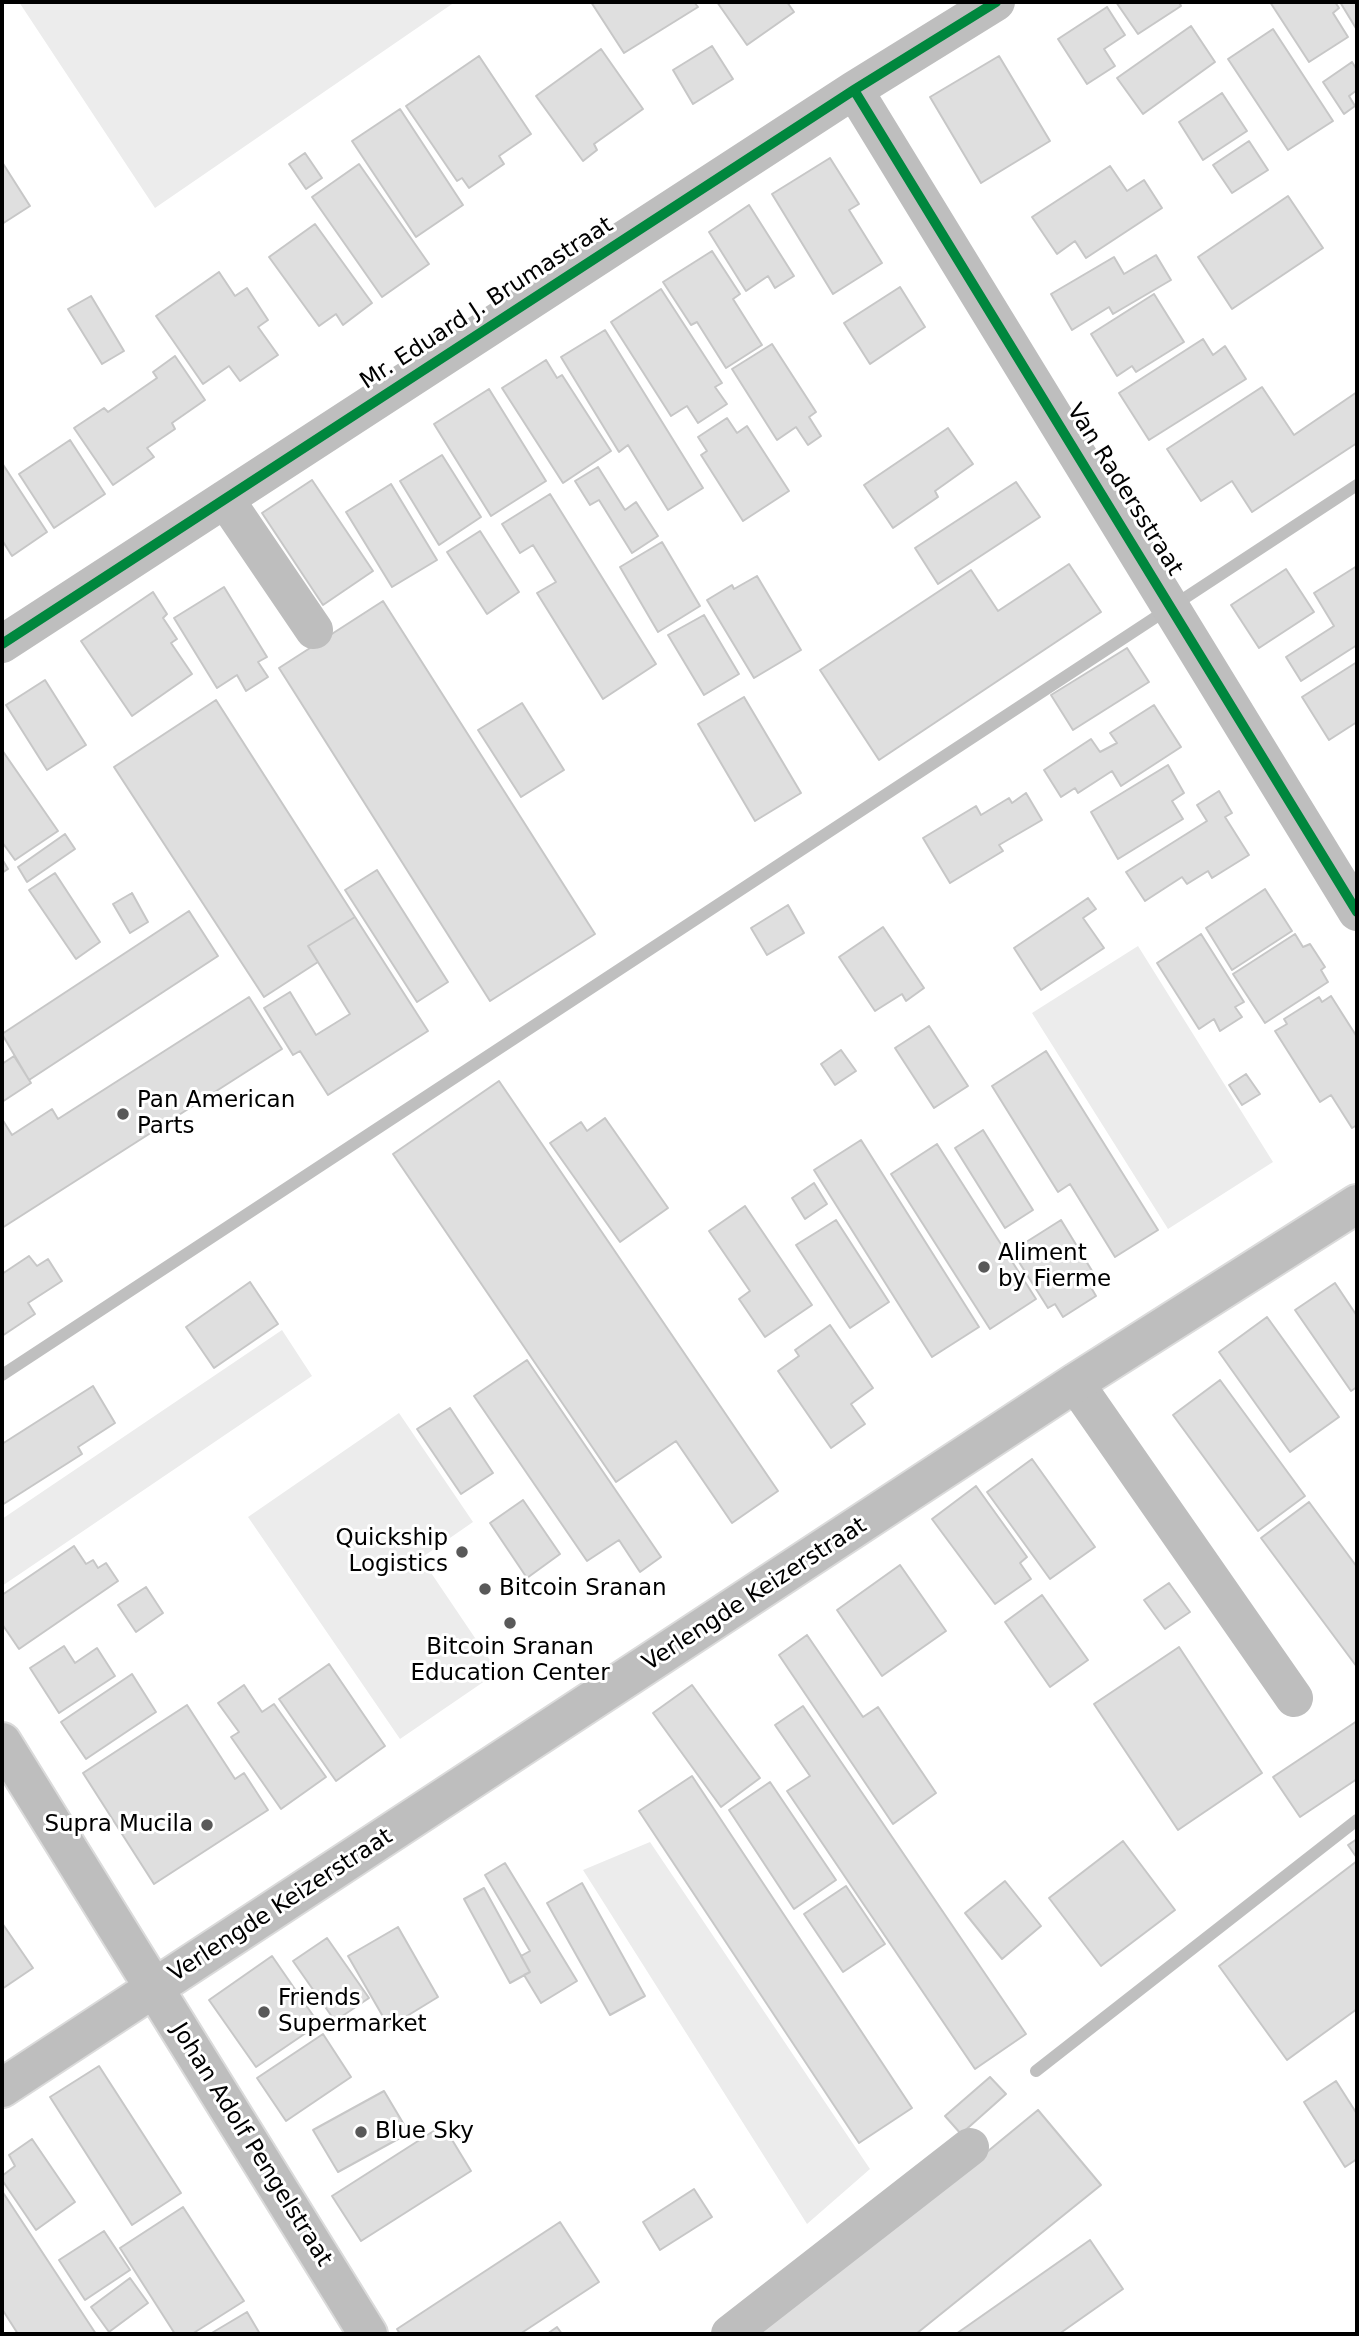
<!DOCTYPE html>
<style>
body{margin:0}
#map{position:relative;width:1359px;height:2336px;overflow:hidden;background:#fff;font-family:"DejaVu Sans",sans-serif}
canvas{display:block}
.frame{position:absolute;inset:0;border:4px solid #000;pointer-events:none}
</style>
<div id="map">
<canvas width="1359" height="2336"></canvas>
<div class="frame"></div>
</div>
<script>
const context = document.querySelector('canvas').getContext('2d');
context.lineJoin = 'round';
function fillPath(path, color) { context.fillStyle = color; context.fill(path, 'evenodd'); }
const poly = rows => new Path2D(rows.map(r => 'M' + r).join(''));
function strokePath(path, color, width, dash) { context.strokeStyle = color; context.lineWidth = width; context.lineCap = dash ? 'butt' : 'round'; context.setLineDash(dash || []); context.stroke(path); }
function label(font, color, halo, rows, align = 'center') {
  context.font = font + ' "DejaVu Sans",sans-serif'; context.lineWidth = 6; context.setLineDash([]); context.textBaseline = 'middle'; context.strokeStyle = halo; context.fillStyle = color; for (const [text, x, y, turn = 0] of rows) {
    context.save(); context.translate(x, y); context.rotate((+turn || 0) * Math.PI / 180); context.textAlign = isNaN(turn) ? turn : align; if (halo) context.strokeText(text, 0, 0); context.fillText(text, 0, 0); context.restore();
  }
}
fillPath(poly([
 [19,2,455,2,155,208],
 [1138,946,1273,1162,1168,1229,1032,1013],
 [282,1330,312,1376,2,1586,2,1519],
 [399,1413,473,1522,421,1558,498,1672,400,1739,248,1517],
 [650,1842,870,2169,807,2224,583,1870]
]), '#ececec');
strokePath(poly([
 [2,1375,1357,485],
 [1036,2071,1357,1820]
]), '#bfbfbf', 12);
const building = poly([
 [591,2,694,2,698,7,624,53,591,2],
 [717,2,787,2,794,12,747,45,717,2],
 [1116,2,1179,2,1181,6,1138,34,1116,2],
 [1270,2,1335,2,1339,8,1333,13,1348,37,1309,62,1270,2],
 [1340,2,1357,2,1357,30,1340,2],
 [1107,7,1125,35,1104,49,1115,66,1087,84,1058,39,1107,7],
 [1191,26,1215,62,1143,114,1117,78,1191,26],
 [1273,29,1333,121,1288,150,1228,59,1273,29],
 [712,46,733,79,693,104,673,70,712,46],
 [601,49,643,109,594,144,597,150,583,161,536,96,601,49],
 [479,56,531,134,499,156,504,164,469,188,462,178,457,181,406,106,479,56],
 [999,56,1050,141,981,183,930,97,999,56],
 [1352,62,1357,70,1357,90,1349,96,1355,106,1344,114,1323,82,1352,62],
 [1222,93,1247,131,1203,160,1179,122,1222,93],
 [400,109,463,205,416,237,352,141,400,109],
 [1249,141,1268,170,1232,193,1213,165,1249,141],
 [305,153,322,178,306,189,289,164,305,153],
 [830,158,859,204,849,210,882,263,833,294,772,194,830,158],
 [2,162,30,206,2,224,2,162],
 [359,164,429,264,382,297,312,197,359,164],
 [1110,166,1127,191,1144,180,1162,208,1086,258,1075,241,1057,254,1032,217,1110,166],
 [1288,196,1323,248,1232,309,1198,257,1288,196],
 [749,205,794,276,775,288,768,276,746,291,709,232,749,205],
 [315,224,372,303,343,325,336,314,319,326,269,257,315,224],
 [712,251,740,294,733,299,762,345,726,368,697,322,691,325,663,282,712,251],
 [1156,255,1171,280,1113,314,1109,307,1072,330,1051,294,1114,257,1124,274,1156,255],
 [219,272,235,296,247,288,268,320,258,327,278,355,240,381,229,366,203,384,156,316,219,272],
 [900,287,925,327,870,364,844,323,900,287],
 [661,289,722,383,715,387,727,404,698,423,687,406,671,416,611,322,661,289],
 [1154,294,1184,342,1136,372,1132,366,1117,376,1091,334,1154,294],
 [91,296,124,351,102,364,68,309,91,296],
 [605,330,703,488,668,510,628,445,619,452,561,357,605,330],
 [1203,339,1213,355,1225,346,1246,379,1149,440,1119,393,1203,339],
 [772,344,816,412,809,417,821,436,808,445,796,427,777,440,732,369,772,344],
 [175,356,205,400,172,423,175,429,147,448,154,457,113,485,74,428,104,408,108,412,157,378,153,372,175,356],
 [546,360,557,378,562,375,611,451,563,483,502,388,546,360],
 [1262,387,1294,435,1357,392,1357,443,1252,512,1232,481,1201,501,1167,449,1262,387],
 [489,389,546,481,491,516,434,424,489,389],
 [727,418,737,433,747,426,789,491,743,521,701,455,707,451,698,437,727,418],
 [948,428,973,464,935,491,938,497,893,528,864,485,948,428],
 [70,440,105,494,54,528,19,474,70,440],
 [442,455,481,517,439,545,400,481,442,455],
 [2,463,47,532,12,556,2,540,2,463],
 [598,467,625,510,636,502,658,536,632,553,599,500,590,505,575,481,598,467],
 [312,480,373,571,323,605,262,513,312,480],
 [1016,482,1040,517,938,584,915,548,1016,482],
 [391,484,437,560,392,587,346,512,391,484],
 [550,494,656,664,603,699,537,593,556,582,533,545,520,553,502,524,550,494],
 [480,531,519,592,487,614,447,552,480,531],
 [662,542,700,606,658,632,620,567,662,542],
 [1069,564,1101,612,879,760,820,670,971,570,998,611,1069,564],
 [1357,566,1357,645,1301,681,1286,657,1334,626,1314,593,1357,566],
 [1286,569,1314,612,1259,648,1231,605,1286,569],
 [757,576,801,650,754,678,707,600,732,585,734,589,757,576],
 [224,587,267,657,258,662,268,677,246,691,237,675,217,688,174,618,224,587],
 [153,592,167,614,163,618,177,639,171,643,192,674,132,716,81,641,153,592],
 [383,601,595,934,490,1001,279,668,383,601],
 [704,615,739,674,704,695,668,635,704,615],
 [1127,648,1149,682,1073,730,1051,695,1127,648],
 [1357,662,1357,722,1329,740,1302,697,1357,662],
 [45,680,86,745,47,770,6,705,45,680],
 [744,697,801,793,755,821,698,724,744,697],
 [216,700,355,917,308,946,318,962,264,997,114,767,216,700],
 [522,703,564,770,521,797,478,730,522,703],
 [1154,705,1181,747,1121,786,1112,771,1078,793,1075,788,1061,797,1044,770,1091,739,1100,752,1117,743,1110,733,1154,705],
 [2,750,58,831,15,860,2,842,2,750],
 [1168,765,1184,793,1172,801,1183,819,1118,859,1091,812,1168,765],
 [1219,791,1232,813,1225,817,1249,855,1212,878,1208,871,1187,884,1182,877,1145,901,1126,872,1207,821,1197,805,1219,791],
 [1026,793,1042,820,999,845,1003,851,950,883,923,838,976,806,981,815,1009,798,1012,803,1026,793],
 [65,834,75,849,27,882,18,867,65,834],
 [2,859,8,869,2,873,2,859],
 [377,870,448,982,417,1002,345,890,377,870],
 [55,873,100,942,76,959,29,890,55,873],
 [1265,889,1292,931,1232,970,1206,928,1265,889],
 [132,893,148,922,130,933,113,904,132,893],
 [1088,898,1096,909,1083,918,1104,948,1041,990,1014,948,1088,898],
 [788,905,804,933,767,955,751,928,788,905],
 [189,911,218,956,29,1080,2,1034,189,911],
 [355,917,428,1031,328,1095,300,1051,293,1055,264,1008,290,992,316,1035,350,1014,308,946,355,917],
 [883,927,924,988,906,1001,902,994,875,1011,839,957,883,927],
 [1201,934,1244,1002,1235,1007,1242,1017,1220,1031,1214,1019,1199,1029,1157,963,1201,934],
 [1295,934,1303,947,1310,944,1325,967,1321,970,1328,982,1265,1023,1233,974,1295,934],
 [1331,996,1357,1037,1357,1125,1352,1128,1331,1095,1320,1102,1275,1031,1287,1024,1284,1019,1319,997,1322,1002,1331,996],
 [249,997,282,1049,2,1228,2,1119,12,1135,52,1109,58,1119,249,997],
 [929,1026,968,1086,934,1108,895,1048,929,1026],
 [841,1050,856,1071,835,1085,821,1064,841,1050],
 [1046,1051,1158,1230,1115,1257,1070,1184,1058,1192,992,1086,1046,1051],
 [14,1056,31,1083,2,1102,2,1064,14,1056],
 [1246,1074,1260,1094,1242,1105,1229,1085,1246,1074],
 [499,1081,778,1491,732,1523,676,1441,616,1482,393,1154,499,1081],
 [605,1118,668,1208,620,1242,550,1143,581,1122,587,1131,605,1118],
 [983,1130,1033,1210,1005,1228,955,1148,983,1130],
 [861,1140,979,1327,932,1357,814,1170,861,1140],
 [937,1144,1036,1299,990,1329,891,1174,937,1144],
 [814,1183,827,1204,805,1219,792,1198,814,1183],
 [745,1206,812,1305,765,1337,739,1299,750,1291,709,1231,745,1206],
 [836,1220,889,1302,850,1328,796,1245,836,1220],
 [1061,1220,1097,1279,1089,1284,1096,1296,1063,1317,1055,1304,1048,1308,1012,1251,1061,1220],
 [29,1256,37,1266,48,1259,62,1281,28,1303,35,1314,2,1336,2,1274,29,1256],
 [250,1282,278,1324,214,1368,186,1327,250,1282],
 [1335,1283,1357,1316,1357,1387,1351,1391,1295,1310,1335,1283],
 [1267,1317,1339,1417,1290,1452,1219,1352,1267,1317],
 [830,1325,873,1388,851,1404,865,1424,831,1448,778,1371,799,1356,795,1350,830,1325],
 [527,1360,661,1557,640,1572,619,1540,587,1561,474,1396,527,1360],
 [1220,1380,1305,1496,1258,1531,1173,1415,1220,1380],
 [93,1386,115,1423,78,1447,82,1454,2,1505,2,1444,93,1386],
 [450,1408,493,1473,461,1494,417,1429,450,1408],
 [1032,1459,1095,1547,1050,1579,987,1492,1032,1459],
 [976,1486,1027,1557,1020,1563,1031,1579,995,1604,932,1519,976,1486],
 [523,1500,560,1554,527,1578,490,1523,523,1500],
 [1309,1502,1357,1567,1357,1667,1261,1538,1309,1502],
 [74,1546,86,1564,93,1560,98,1568,106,1563,118,1581,19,1649,2,1624,2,1595,74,1546],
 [900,1565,946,1631,882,1676,837,1610,900,1565],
 [1169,1583,1190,1612,1165,1629,1144,1600,1169,1583],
 [146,1587,163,1613,136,1632,118,1605,146,1587],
 [1042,1595,1088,1660,1050,1687,1005,1622,1042,1595],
 [807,1635,863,1717,878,1707,936,1793,893,1824,779,1655,807,1635],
 [64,1646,75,1663,97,1648,115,1676,59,1713,30,1668,64,1646],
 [1179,1647,1262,1773,1178,1830,1094,1704,1179,1647],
 [329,1664,385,1746,336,1781,279,1699,329,1664],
 [132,1674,156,1712,86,1759,61,1722,132,1674],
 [244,1685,262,1712,274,1704,326,1777,281,1809,231,1737,239,1732,218,1703,244,1685],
 [692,1685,760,1778,721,1807,653,1713,692,1685],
 [187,1705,235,1779,244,1773,268,1810,154,1884,83,1773,187,1705],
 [803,1706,1026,2034,975,2069,787,1791,810,1776,775,1725,803,1706],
 [1357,1721,1357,1779,1300,1817,1273,1777,1357,1721],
 [692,1776,912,2108,859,2143,639,1811,692,1776],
 [770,1782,836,1880,794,1909,729,1810,770,1782],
 [1357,1839,1357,1858,1348,1845,1357,1839],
 [1123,1841,1175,1910,1101,1966,1049,1898,1123,1841],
 [1357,1861,1357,2009,1287,2060,1219,1966,1357,1861],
 [505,1863,577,1981,541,2003,524,1975,530,1972,521,1956,530,1951,485,1875,505,1863],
 [1005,1881,1041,1926,1002,1959,965,1913,1005,1881],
 [582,1883,645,1996,610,2015,547,1903,582,1883],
 [846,1886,885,1944,843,1972,804,1914,846,1886],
 [484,1888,530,1972,510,1983,464,1899,484,1888],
 [2,1923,33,1968,2,1989,2,1923],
 [398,1927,438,1997,389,2027,348,1956,398,1927],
 [327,1938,369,1998,335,2021,293,1961,327,1938],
 [272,1956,319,2024,256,2067,209,2000,272,1956],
 [323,2034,351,2077,286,2121,257,2078,323,2034],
 [99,2066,181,2193,132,2225,50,2097,99,2066],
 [990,2077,1006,2094,961,2134,945,2116,990,2077],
 [1336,2081,1357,2114,1357,2159,1345,2167,1304,2102,1336,2081],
 [384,2091,409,2133,338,2172,313,2130,384,2091],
 [1038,2110,1101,2185,916,2334,756,2334,904,2220,1038,2110],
 [443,2125,471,2171,361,2241,332,2196,443,2125],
 [32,2139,75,2202,36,2230,2,2180,2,2176,15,2166,9,2155,32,2139],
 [694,2189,712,2217,660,2250,643,2222,694,2189],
 [2,2191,96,2334,18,2334,2,2309,2,2191],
 [183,2207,244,2301,192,2334,175,2334,120,2248,183,2207],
 [560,2222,599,2282,520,2334,400,2334,397,2329,560,2222],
 [104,2231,130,2270,85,2300,59,2260,104,2231],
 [1090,2240,1123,2289,1059,2334,956,2334,1090,2240],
 [130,2278,148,2303,109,2332,91,2307,130,2278],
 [247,2312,260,2334,210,2334,247,2312],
 [557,2327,562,2334,547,2334,557,2327]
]);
fillPath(building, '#dfdfdf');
strokePath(building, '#c7c7c7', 2);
const major = poly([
 [2,1742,368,2334],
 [2,2088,1075,1383,1357,1204]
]);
strokePath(major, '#dbdbdb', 42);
strokePath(poly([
 [854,90,1357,912],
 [225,499,314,630],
 [2,644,854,90,996,2],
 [1075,1383,1294,1698],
 [730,2334,970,2147]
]), '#bebebe', 38);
strokePath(major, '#bebebe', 38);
strokePath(poly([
 [854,90,1357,912],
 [2,644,854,90,996,2]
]), '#00873e', 10);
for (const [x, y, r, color] of [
 [123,1114,7,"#595959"],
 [984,1267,7,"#595959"],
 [462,1552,7,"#595959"],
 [485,1589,7,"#595959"],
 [510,1623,7,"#595959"],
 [207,1825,7,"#595959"],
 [264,2012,7,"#595959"],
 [361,2132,7,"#595959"]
]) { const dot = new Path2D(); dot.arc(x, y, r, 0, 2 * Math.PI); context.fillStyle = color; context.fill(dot); strokePath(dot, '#fff', 2.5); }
label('23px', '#000', '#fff', [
 ["Mr. Eduard J. Brumastraat",487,304,-33],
 ["Van Radersstraat",1124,490,58],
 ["Verlengde Keizerstraat",755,1595,-33],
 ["Verlengde Keizerstraat",281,1906,-33],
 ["Johan Adolf Pengelstraat",251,2145,58]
]);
label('23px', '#000', '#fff', [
 ["Pan American",137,1101],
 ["Parts",137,1127],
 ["Aliment",998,1254],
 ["by Fierme",998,1280],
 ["Quickship",448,1539,"right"],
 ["Logistics",448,1565,"right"],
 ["Bitcoin Sranan",499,1589],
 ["Bitcoin Sranan",510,1648,"center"],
 ["Education Center",510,1674,"center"],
 ["Supra Mucila",193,1825,"right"],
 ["Friends",278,1999],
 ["Supermarket",278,2025],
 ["Blue Sky",375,2132]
], 'left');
</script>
